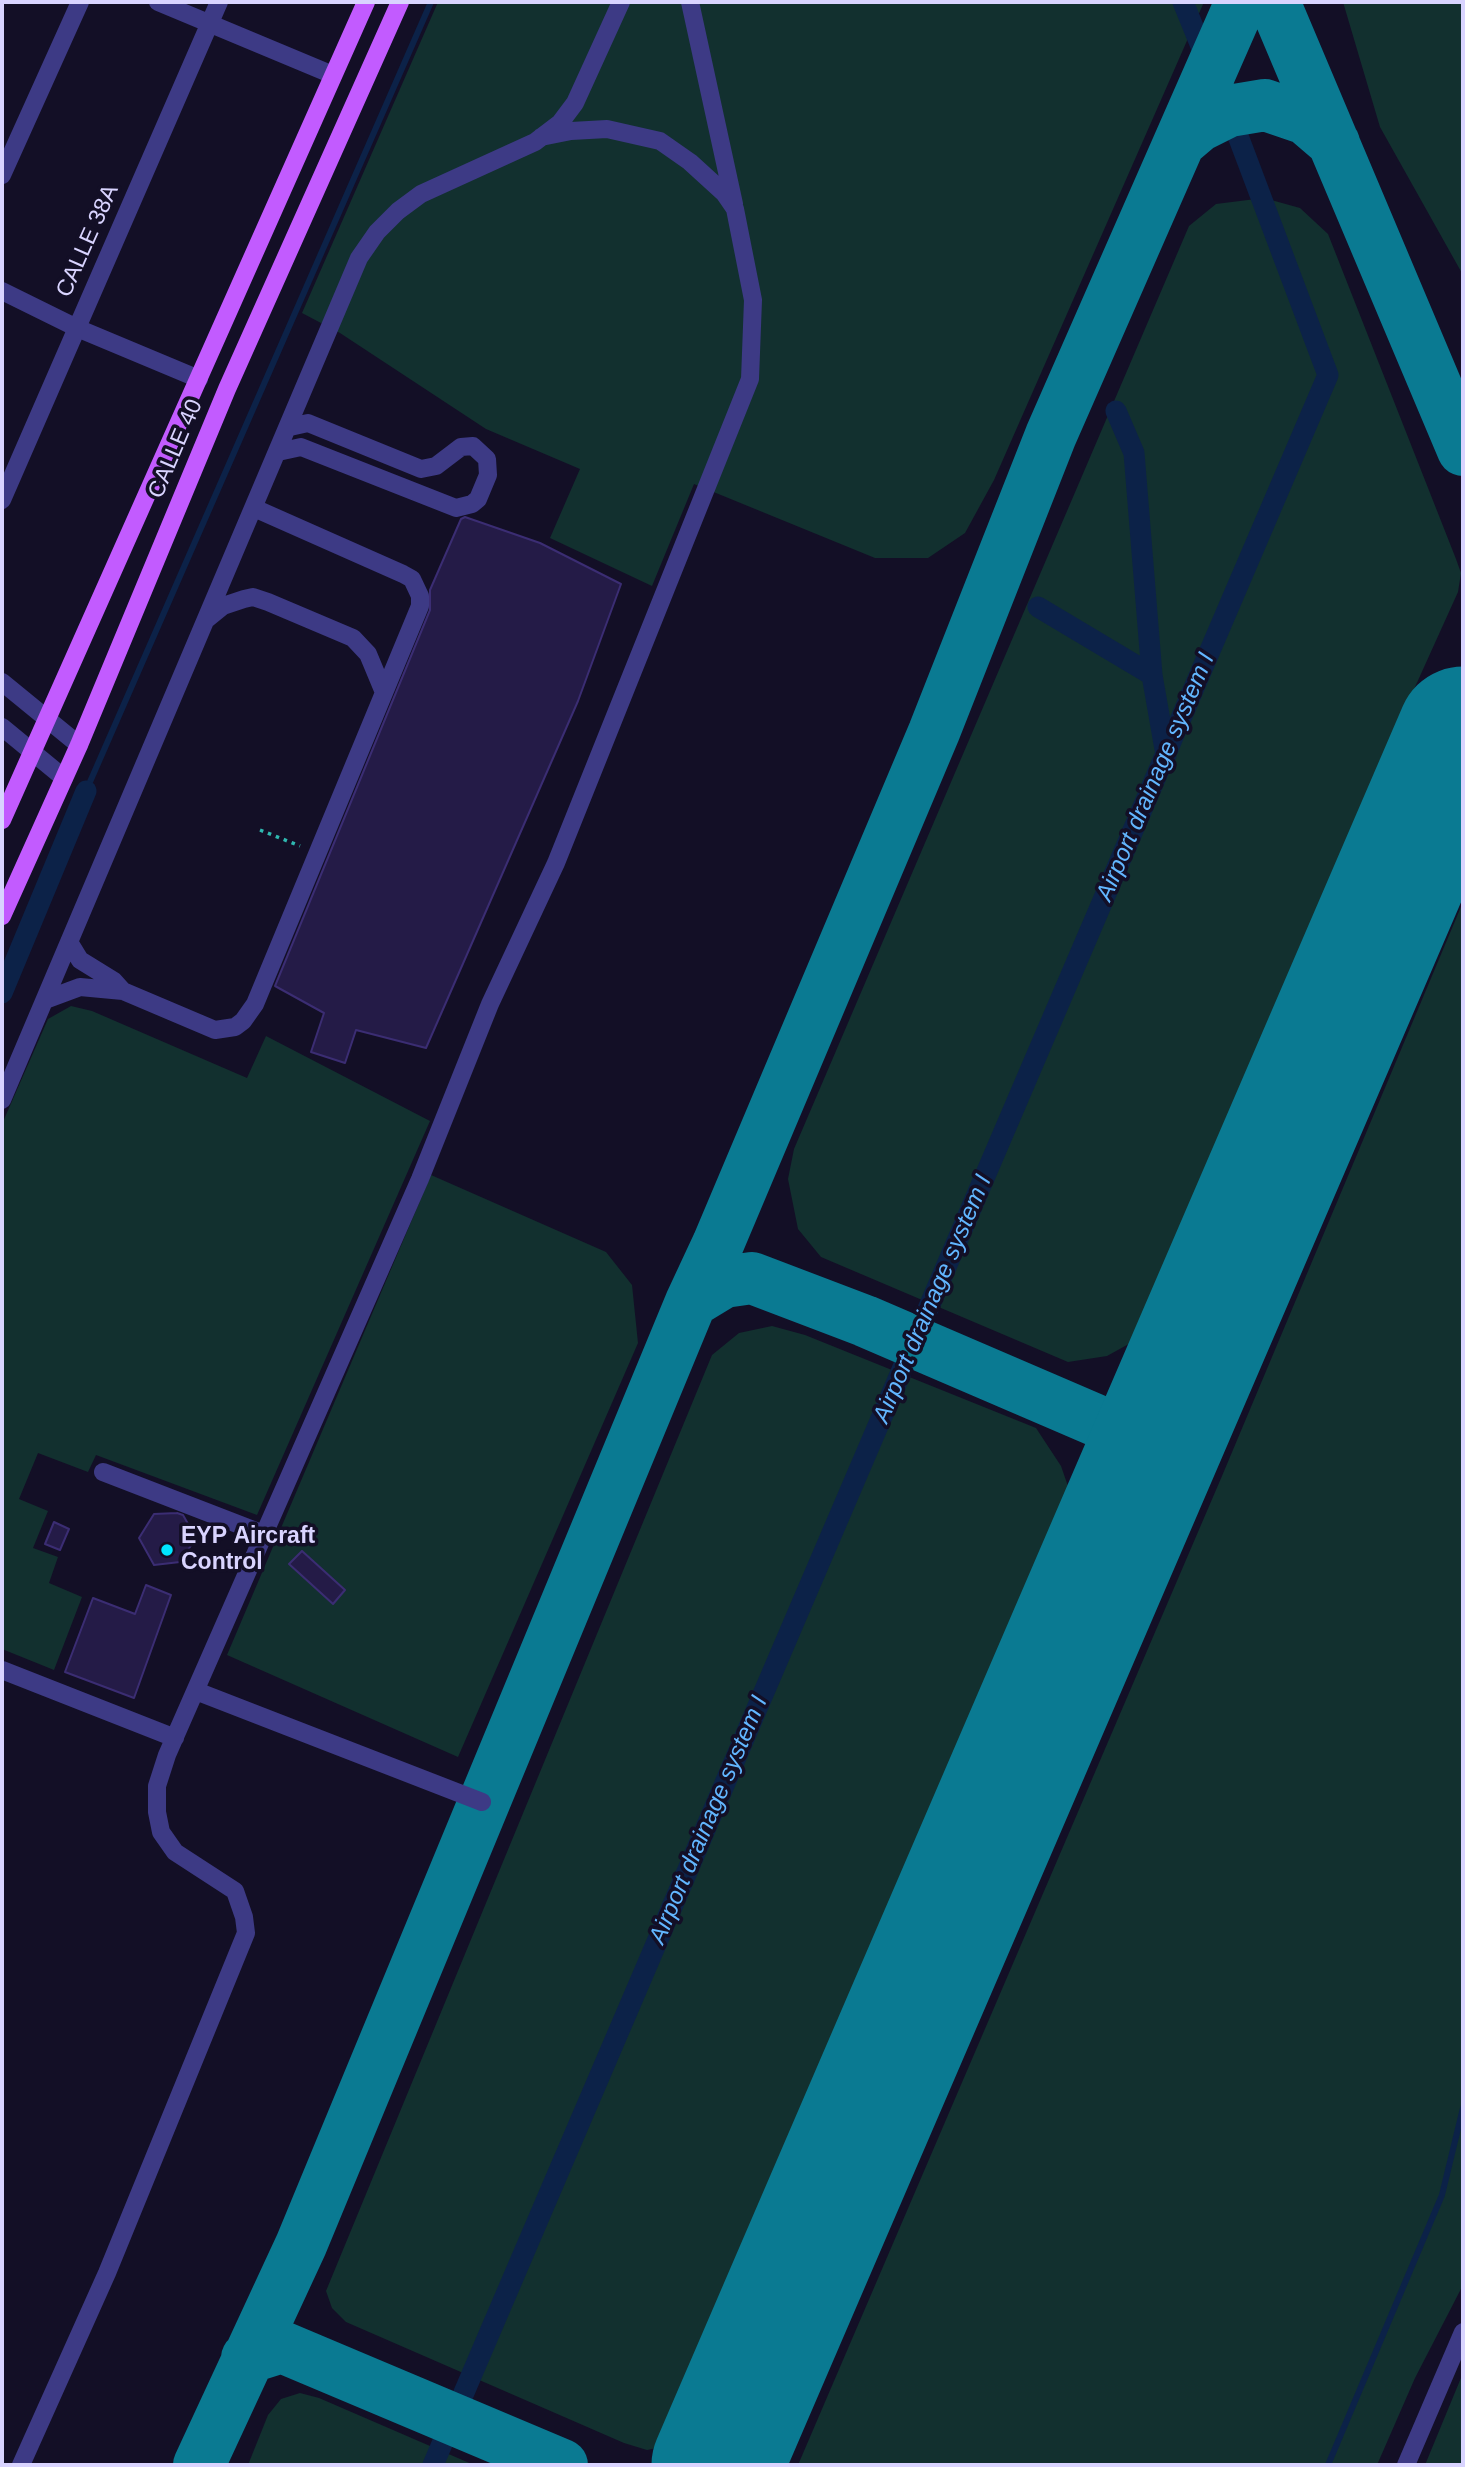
<!DOCTYPE html>
<style>
body{margin:0}
#map{position:relative;width:1465px;height:2467px;overflow:hidden;background:#130f26;font-family:Helvetica,sans-serif}
canvas{display:block}
.frame{position:absolute;inset:0;border:4px solid #d9d4ff;pointer-events:none}
</style>
<div id="map">
<canvas width="1465" height="2467"></canvas>
<div class="frame"></div>
</div>
<script>
const context = document.querySelector('canvas').getContext('2d');
context.lineJoin = 'round';
function fillPath(path, color) { context.fillStyle = color; context.fill(path, 'evenodd'); }
const poly = rows => new Path2D(rows.map(r => 'M' + r).join(''));
function strokePath(path, color, width, dash) { context.strokeStyle = color; context.lineWidth = width; context.lineCap = dash ? 'butt' : 'round'; context.setLineDash(dash || []); context.stroke(path); }
function label(font, color, halo, rows, align = 'center') {
  context.font = font + ' Helvetica,sans-serif'; context.lineWidth = 7; context.setLineDash([]); context.textBaseline = 'middle'; context.strokeStyle = halo; context.fillStyle = color; for (const [text, x, y, turn = 0] of rows) {
    context.save(); context.translate(x, y); context.rotate((+turn || 0) * Math.PI / 180); context.textAlign = isNaN(turn) ? turn : align; if (halo) context.strokeText(text, 0, 0); context.fillText(text, 0, 0); context.restore();
  }
}
fillPath(poly([
 [438,2,1204,2,994,480,965,533,928,558,875,558,694,484,652,586,550,538,580,469,486,429,340,333,302,313],
 [1343,2,1463,2,1463,275,1380,127],
 [1264,198,1300,208,1328,234,1456,559,1461,573,1458,592,1382,760,1164,1296,1145,1335,1107,1356,1068,1362,821,1257,798,1229,788,1179,794,1149,1189,226,1216,204],
 [1463,902,1463,2285,1415,2378,1377,2465,798,2465,1222,1476],
 [71,1006,92,1011,247,1078,266,1036,430,1121,257,1515,96,1455,88,1472,38,1453,19,1499,48,1511,33,1548,58,1557,49,1583,82,1597,54,1670,2,1649,2,1124,48,1019],
 [431,1175,606,1252,632,1285,638,1343,458,1757,227,1655],
 [772,1326,805,1335,1036,1428,1061,1466,1070,1492,1070,1529,814,2112,682,2434,666,2446,647,2450,624,2443,346,2322,332,2308,326,2291,712,1355,739,1333],
 [1463,2373,1463,2465,1425,2465],
 [300,2393,319,2398,474,2465,248,2465,268,2415,281,2399]
]), '#12302f');
strokePath(poly([
 [86,791,431,2],
 [1328,2465,1442,2195,1463,2108]
]), '#0c2248', 6);
strokePath(poly([
 [1183,2,1205,56],
 [1214,78,1222,95],
 [1116,411,1134,453,1152,675],
 [1038,607,1152,675,1166,755],
 [2,993,86,791],
 [433,2465,1328,375,1235,128]
]), '#0c2248', 21);
strokePath(poly([
 [1274,2,1463,450],
 [1179,143,1199,126,1229,111,1265,105,1306,119,1334,143],
 [691,1302,724,1282,752,1278,865,1321,1107,1425,1125,1443,1135,1470,1137,1494],
 [1107,1425,1138,1424,1152,1419,1179,1398],
 [247,2358,282,2347,562,2465],
 [199,2465,301,2245,691,1302,718,1244,934,732,1051,435,1241,2]
]), '#0a7a92', 52);
strokePath(poly([
 [717,2465,1463,732]
]), '#0a7a92', 131);
const building = poly([
 [465,517,540,543,621,584,578,701,426,1048,356,1030,345,1063,311,1052,324,1013,275,986,430,610,430,590,461,519,465,517],
 [177,1513,183,1515,196,1538,180,1562,154,1565,139,1538,154,1514,177,1513],
 [54,1522,69,1529,60,1550,45,1544,54,1522],
 [302,1551,345,1590,333,1604,289,1564,302,1551],
 [146,1585,171,1595,134,1698,65,1672,93,1598,135,1614,146,1585]
]);
fillPath(building, '#241b47');
strokePath(building, '#3b2d73', 2);
strokePath(poly([
 [260,830,300,846]
]), '#2fb8b0', 3.5, [3.5, 5]);
strokePath(poly([
 [158,2,333,75],
 [690,2,734,204],
 [2,175,80,2],
 [2,291,77,328,199,379],
 [278,452,301,447,456,508,472,504,478,499,488,475,487,459,473,446,461,447,436,466,421,469,308,423,290,427],
 [2,500,219,2],
 [207,619,223,606,244,599,253,597,268,602,353,638,368,654,383,690],
 [2,682,79,745],
 [2,727,64,778],
 [69,942,80,960,114,981,123,991],
 [45,1000,80,987,123,991,215,1030,235,1027,243,1021,255,1004,420,606,420,596,412,579,403,574,254,508],
 [2,1100,359,258,377,232,398,211,421,194,535,142,560,123,575,103,621,2],
 [103,1472,266,1535],
 [2,1670,175,1738],
 [196,1691,482,1802],
 [21,2465,107,2273,246,1933,244,1917,235,1891,175,1852,161,1832,157,1812,157,1786,167,1755,420,1179,490,1004,556,863,750,379,753,300,735,209,724,193,690,162,660,141,607,129,571,131,541,137],
 [1406,2465,1463,2332]
]), '#3d3a85', 18);
strokePath(poly([
 [2,820,366,2],
 [2,916,79,745,227,389,400,2]
]), '#c25bff', 18);
for (const [x, y, r, color] of [
 [167,1550,7,"#00e5ff"]
]) { const dot = new Path2D(); dot.arc(x, y, r, 0, 2 * Math.PI); context.fillStyle = color; context.fill(dot); strokePath(dot, '#130f26', 2.5); }
label('23px', '#d9d4ff', '#130f26', [
 ["CALLE 38A",88,241,-66],
 ["CALLE 40",176,449,-67]
]);
label('bold 23px', '#d9d4ff', '#130f26', [
 ["EYP Aircraft",181,1537],
 ["Control",181,1563]
], 'left');
label('italic 24px', '#62b6ff', '#130f26', [
 ["Airport drainage system I",1156,777,-67],
 ["Airport drainage system I",933,1299,-67],
 ["Airport drainage system I",709,1820,-67]
]);
</script>
